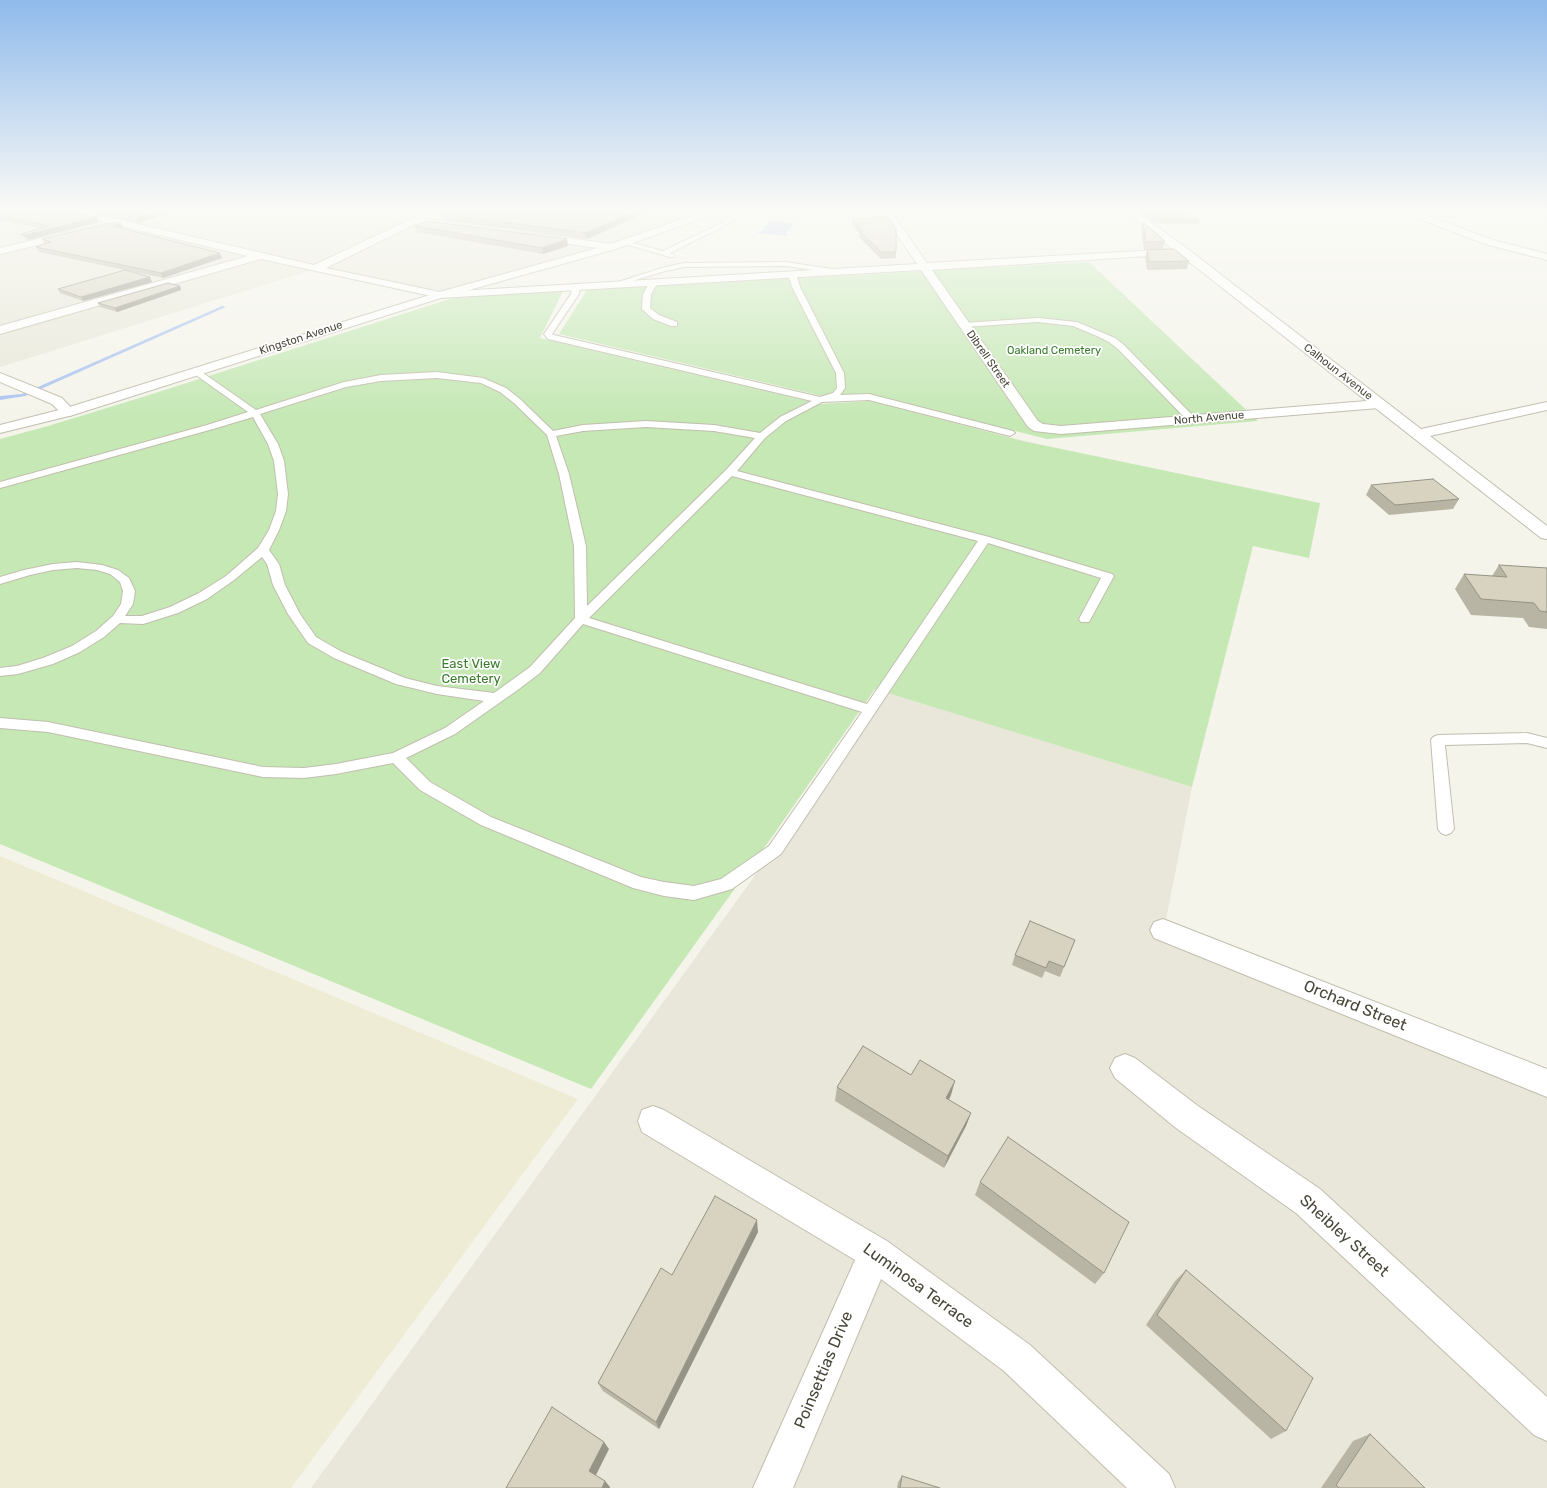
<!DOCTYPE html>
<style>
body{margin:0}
canvas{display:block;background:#f5f4eb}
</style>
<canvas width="1547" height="1488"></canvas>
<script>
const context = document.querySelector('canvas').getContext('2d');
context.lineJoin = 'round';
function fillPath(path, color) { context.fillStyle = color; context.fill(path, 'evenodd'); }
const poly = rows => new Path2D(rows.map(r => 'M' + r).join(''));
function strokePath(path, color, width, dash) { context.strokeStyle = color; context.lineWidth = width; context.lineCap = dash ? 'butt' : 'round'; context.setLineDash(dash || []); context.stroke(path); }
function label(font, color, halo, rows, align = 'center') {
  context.font = font + ' Rubik,sans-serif'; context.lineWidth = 3.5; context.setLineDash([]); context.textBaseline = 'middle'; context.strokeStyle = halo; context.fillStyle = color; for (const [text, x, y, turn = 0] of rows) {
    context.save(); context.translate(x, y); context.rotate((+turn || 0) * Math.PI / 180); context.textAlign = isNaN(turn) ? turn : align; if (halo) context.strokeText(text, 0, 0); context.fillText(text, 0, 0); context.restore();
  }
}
fillPath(poly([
 [6,210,716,210,625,243,448,292,315,269,0,367,0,212],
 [876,689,1192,787,1164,930,1547,1083,1547,1488,311,1488,788,830]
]), '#e9e7d9');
fillPath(poly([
 [0,856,578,1099,291,1488,0,1488]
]), '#eeecd5');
fillPath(poly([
 [1089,262,1258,421,1047,439,877,396,847,394,822,396,559,334,587,290],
 [563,291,540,338,821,404,871,401,1023,441,1320,503,1309,558,1253,546,1192,787,875,689,774,834,591,1089,0,844,0,439,48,426,149,395,453,298]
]), '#c5e8b5');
fillPath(poly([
 [771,221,795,223,785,234,788,234,786,236,757,233,762,231]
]), '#a9c3f0');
fillPath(poly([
 [222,306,226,307,25,396,0,400,0,396,22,394,222,306]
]), '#a9c3f0');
const service = poly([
 [736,210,742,210,737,217,726,225,670,253,674,255,674,257,670,257,622,243,625,241,663,251,722,223,733,215,736,210],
 [786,262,839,270,843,272,839,274,786,266,684,267,665,271,616,286,612,284,662,268,684,263,786,262],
 [792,272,796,274,800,287,844,373,845,388,840,395,869,394,1013,431,1015,433,1010,436,869,400,822,402,786,421,765,438,737,471,989,537,1112,574,1114,576,1089,622,1081,622,1079,619,1101,578,988,543,781,854,732,889,694,900,664,896,633,888,481,825,420,790,393,763,336,774,304,778,263,777,48,732,0,728,0,718,48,722,263,767,304,768,336,764,393,753,445,728,484,701,437,694,396,684,334,658,308,643,288,614,273,585,267,564,262,557,234,580,207,599,178,613,143,624,120,623,104,637,80,652,53,664,18,674,0,676,0,668,17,666,43,658,72,646,96,631,113,616,121,604,123,591,120,582,110,574,97,570,77,568,53,570,30,575,0,584,0,577,24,570,53,564,77,562,102,565,118,570,129,578,135,591,133,604,125,616,142,616,170,607,199,593,226,576,258,548,269,530,276,511,278,494,274,461,268,444,253,417,213,429,0,488,0,482,207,425,248,412,193,373,192,371,196,368,256,410,344,382,381,375,437,372,483,378,506,388,520,399,553,431,583,425,646,421,714,425,760,433,780,417,812,401,548,339,544,334,571,294,572,286,576,284,580,286,579,294,552,334,554,335,820,397,833,393,837,388,836,373,792,287,788,274,792,272],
 [437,378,481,383,500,392,514,403,547,435,559,474,574,546,575,618,530,667,494,693,437,686,405,678,342,652,316,637,300,614,285,585,279,564,269,550,279,530,286,511,288,494,284,461,278,444,260,414,346,387,381,381,437,378],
 [646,427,714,431,755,438,726,470,587,606,586,546,569,474,556,436,583,431,646,427],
 [732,476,978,541,867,704,589,618,732,476],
 [583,624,862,712,769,846,721,879,694,886,664,882,641,877,491,817,430,782,406,758,455,734,519,689,540,673,583,624],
 [651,280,657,280,658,282,651,294,650,308,659,315,677,322,677,326,671,326,653,319,642,309,643,294,651,280],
 [1038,318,1077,322,1115,338,1124,345,1196,419,1194,421,1188,421,1118,349,1109,342,1097,336,1073,326,1038,322,964,327,960,325,964,323,1038,318],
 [1527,733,1547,738,1547,748,1527,743,1445,745,1454,829,1451,833,1446,835,1441,833,1438,829,1431,740,1433,737,1438,735,1527,733]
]);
const minor = poly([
 [61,210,77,210,314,265,428,211,433,214,425,219,454,223,459,226,454,229,415,224,326,268,440,292,917,264,880,210,890,210,927,263,1175,249,1179,250,1180,252,1179,254,932,270,1038,421,1043,424,1061,426,1379,400,1384,401,1386,404,1384,407,1379,408,1061,434,1034,431,1028,427,921,270,440,298,261,259,0,334,0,326,248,256,66,213,61,210],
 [707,210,725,210,720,213,712,213,707,210],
 [1399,210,1412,210,1493,240,1547,254,1547,260,1485,244,1401,212,1399,210],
 [71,231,75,232,76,234,75,236,0,254,0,248,71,231],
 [537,234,612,244,617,247,612,250,533,239,532,237,533,235,537,234],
 [0,373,62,398,75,412,73,415,68,416,63,415,52,404,0,382,0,373],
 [1163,919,1547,1069,1547,1097,1154,938,1150,930,1154,922,1163,919],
 [1125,1054,1135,1058,1198,1106,1320,1189,1547,1397,1547,1441,1534,1435,1296,1213,1176,1128,1115,1078,1110,1068,1115,1058,1125,1054],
 [653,1106,664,1110,887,1241,1030,1345,1169,1474,1175,1488,1127,1488,1004,1371,881,1279,793,1488,753,1488,855,1260,642,1132,638,1121,642,1110,653,1106]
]);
const tertiary = poly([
 [708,210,722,210,720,212,616,249,444,297,73,415,0,433,0,425,63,409,436,293,608,245,708,210],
 [1123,210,1134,210,1189,250,1421,429,1547,402,1547,410,1430,436,1547,526,1547,539,1541,538,1123,210]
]);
strokePath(service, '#c1bead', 2);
strokePath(minor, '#c1bead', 2);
strokePath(tertiary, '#c1bead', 2);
fillPath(service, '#fff');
fillPath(minor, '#fff');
fillPath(tertiary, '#fff');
fillPath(poly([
 [0,210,99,222,28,240,24,238,21,234,40,228,0,220],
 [83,210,171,210,172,211,139,223],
 [651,210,587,239,443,220,443,217,442,217,440,212],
 [1138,210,1184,210,1200,220,1199,224,1155,223,1138,211],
 [852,219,896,252,896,258,881,259,859,237,859,233,852,225],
 [1143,222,1165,241,1163,249,1144,250,1141,230],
 [415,226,567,239,568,246,543,254,416,232],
 [122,228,222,258,163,278,39,252,36,247,44,244,42,239,123,228],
 [1147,250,1189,261,1187,269,1147,270,1145,258],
 [150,277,152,282,83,301,60,293,58,289],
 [180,286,181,290,117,312,100,307,98,303],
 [1371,485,1459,499,1453,509,1389,515,1366,495],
 [1499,565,1547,568,1547,629,1529,627,1523,618,1471,615,1455,589,1464,574,1492,576],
 [1075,940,1060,977,1045,971,1042,978,1012,965,1015,955],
 [911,1075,951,1095,949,1100,971,1113,966,1126,944,1168,835,1101,837,1087],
 [980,1182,1104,1273,1095,1284,975,1195],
 [758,1232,659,1429,603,1391,598,1383,672,1275],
 [1186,1270,1286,1431,1271,1439,1146,1325,1175,1281],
 [1370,1434,1425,1488,1321,1488,1353,1441],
 [902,1476,940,1488,897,1488,898,1482]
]), '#b9b5a5');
fillPath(poly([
 [162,210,171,210,172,211,139,223,137,218],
 [638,210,651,210,587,239,586,233],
 [97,217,99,222,28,240,25,235],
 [121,223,123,228,114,231,112,226],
 [567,239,568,246,543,254,542,248],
 [220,253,222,258,163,278,161,273],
 [150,277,152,282,83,301,81,297],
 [180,286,181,290,117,312,115,308],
 [955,1081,951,1095,942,1112,946,1098],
 [971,1113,966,1126,944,1168,948,1156],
 [757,1220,758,1232,659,1429,656,1422],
 [604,1442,609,1449,595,1477,589,1471],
 [605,1481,610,1487,610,1488,602,1488]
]), '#969486');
const building = poly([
 [0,210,64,210,97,217,25,235,21,234,49,226,0,216,0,210],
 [100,210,162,210,137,218,100,210],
 [445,210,638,210,586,233,442,214,446,213,440,212,445,210],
 [1142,210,1184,210,1200,220,1156,219,1142,210],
 [887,216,896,228,896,252,881,252,860,231,863,231,852,219,887,216],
 [426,221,567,239,542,248,415,226,426,221],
 [115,222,121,223,112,226,220,253,161,273,36,247,51,242,42,239,115,222],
 [1143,222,1165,241,1146,242,1143,222],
 [1174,249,1189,261,1149,262,1147,250,1174,249],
 [125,270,150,277,81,297,58,289,125,270],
 [168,283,180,286,115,308,98,303,168,283],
 [1433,479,1459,499,1395,505,1371,485,1433,479],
 [1499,565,1547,568,1547,612,1540,611,1534,603,1481,599,1464,574,1507,577,1499,565],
 [1030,921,1075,940,1064,967,1049,961,1046,968,1015,955,1030,921],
 [863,1046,911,1075,920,1060,955,1081,946,1098,971,1113,948,1156,837,1087,863,1046],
 [1008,1137,1129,1222,1104,1273,980,1182,1008,1137],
 [715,1196,757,1220,656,1422,598,1383,661,1268,672,1275,715,1196],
 [1186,1270,1313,1378,1286,1431,1157,1315,1186,1270],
 [552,1407,604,1442,589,1471,605,1481,602,1488,506,1488,552,1407],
 [1370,1434,1425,1488,1339,1488,1336,1485,1370,1434],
 [902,1476,940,1488,900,1488,902,1476]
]);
fillPath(building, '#d7d3c0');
strokePath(building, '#969486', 1);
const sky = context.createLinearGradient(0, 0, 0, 418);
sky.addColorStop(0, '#8fbaeb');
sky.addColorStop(0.5, '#fafaf6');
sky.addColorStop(1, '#fafaf600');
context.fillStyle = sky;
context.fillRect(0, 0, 1547, 418);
label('11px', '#494638', '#fff', [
 ["Kingston Avenue",301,338,-18],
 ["Dibrell Street",988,359,55],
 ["Calhoun Avenue",1338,372,38],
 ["North Avenue",1209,418,-5]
]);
label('11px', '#387b2b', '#fff', [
 ["Oakland Cemetery",1054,351]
]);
label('13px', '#387b2b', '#fff', [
 ["East View",471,664],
 ["Cemetery",471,679]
]);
label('16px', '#494638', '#fff', [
 ["Orchard Street",1355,1006,22],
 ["Sheibley Street",1344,1236,42],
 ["Luminosa Terrace",918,1286,36],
 ["Poinsettias Drive",824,1370,-67]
]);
</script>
